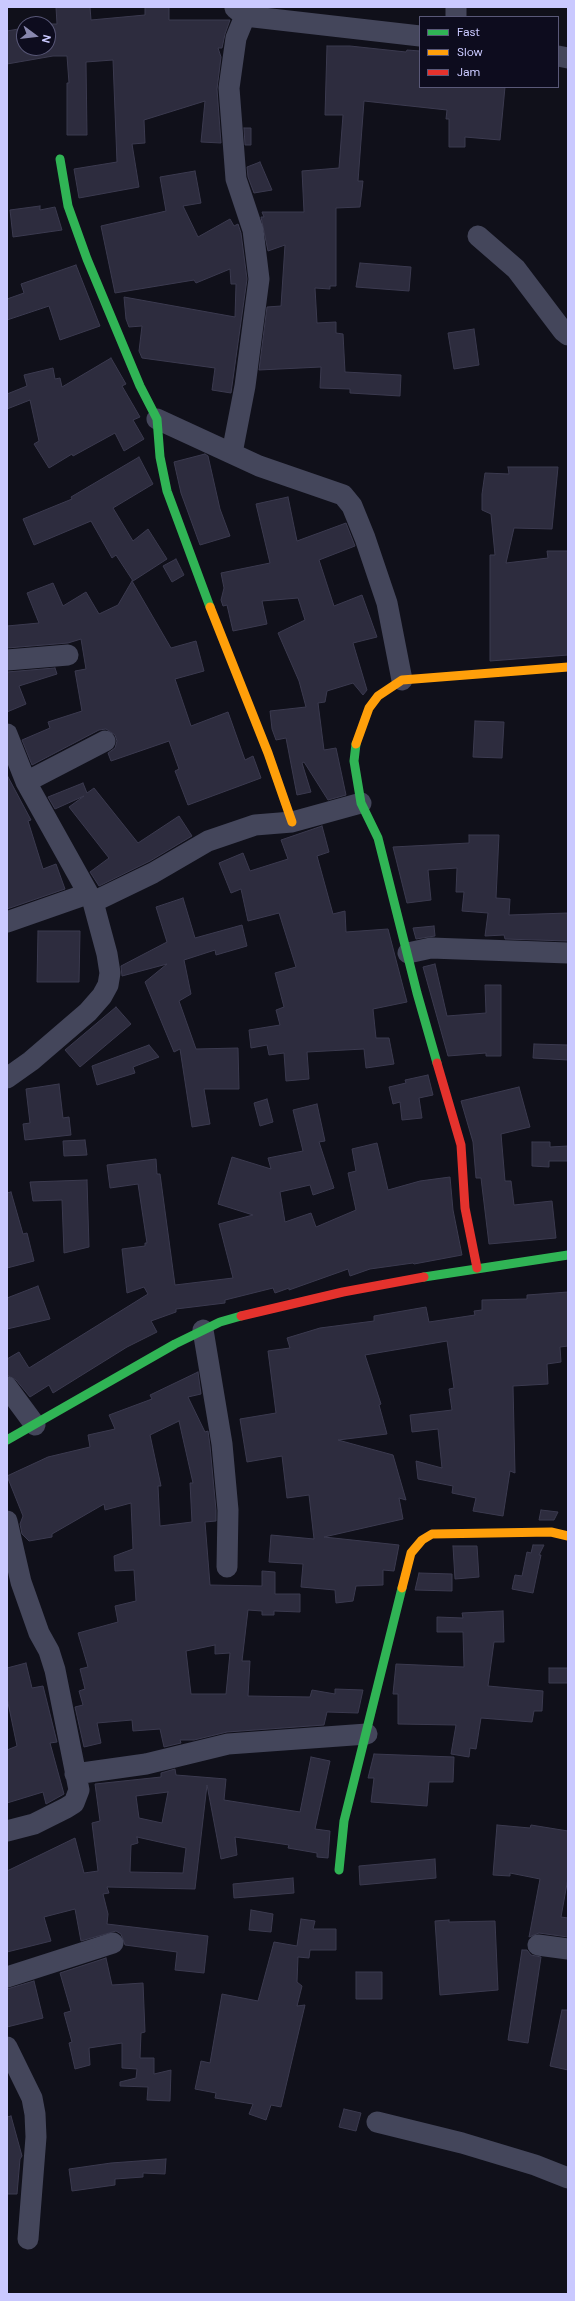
<!DOCTYPE html>
<style>
body{margin:0}
#map{position:relative;width:575px;height:2301px;overflow:hidden;background:#10101a;font-family:"DM Sans",sans-serif}
canvas{display:block}
.frame{position:absolute;inset:0;border:8px solid #cac9ff;pointer-events:none}
.legend{position:absolute;left:419px;top:16px;width:140px;height:72px;box-sizing:border-box;background:#0d0c1e;border:1px solid #595878;margin:0;padding:5px 7px;list-style:none;font-size:12px;color:#cac9ff}
.legend li{display:flex;align-items:center;gap:8px;height:20px}
.legend b{width:20px;border:1px solid #595878}
.north{position:absolute;left:16px;top:16px;width:40px;height:40px;box-sizing:border-box;background:#0d0c1e;border:1px solid #595878;border-radius:50%;rotate:105deg;font-size:11px;font-weight:700;line-height:16px;text-align:center;color:#cac9ff}
.north::after{content:'';display:block;margin:auto;width:14px;height:18px;background:#8988af;clip-path:polygon(50% 0,100% 100%,50% 72%,0 100%)}
</style>
<div id="map">
<canvas width="575" height="2301"></canvas>
<div class="frame"></div>
<ul class="legend">
<li><b style="height:5px;background:#30b455"></b>Fast</li>
<li><b style="height:5px;background:#ff9f0a"></b>Slow</li>
<li><b style="height:5px;background:#e5322d"></b>Jam</li>
</ul>
<div class="north">N</div>
</div>
<script>
const context = document.querySelector('canvas').getContext('2d');
context.lineJoin = 'round';
function fillPath(path, color) { context.fillStyle = color; context.fill(path, 'evenodd'); }
const poly = rows => new Path2D(rows.map(r => 'M' + r).join(''));
function strokePath(path, color, width, dash) { context.strokeStyle = color; context.lineWidth = width; context.lineCap = dash ? 'butt' : 'round'; context.setLineDash(dash || []); context.stroke(path); }
const building = poly([
 [56,7,90,7,91,20,145,15,145,7,169,7,169,20,230,20,225,34,222,48,218,48,221,57,217,89,221,143,201,142,205,101,144,120,145,143,132,144,139,187,79,198,74,169,117,162,113,60,86,62,87,135,67,135,67,83,69,83,67,56,53,56,7,64,7,31,24,28,24,48,48,48,48,24,57,24,56,7],
 [327,46,350,46,406,52,407,50,420,51,420,87,505,87,500,140,465,137,465,147,449,147,449,119,446,119,447,110,364,101,358,181,363,181,360,207,336,208,336,286,330,286,330,289,315,288,317,323,336,322,336,333,343,334,345,372,401,375,400,396,350,393,350,389,320,388,321,367,259,370,267,307,281,306,285,245,268,251,261,217,264,217,262,212,304,212,302,171,339,168,343,115,325,115,327,46],
 [244,128,251,128,251,145,245,145,244,128],
 [260,162,272,190,254,193,248,177,247,167,260,162],
 [195,171,201,203,183,206,198,237,230,219,234,226,238,224,241,233,247,279,231,393,212,390,215,368,142,358,139,351,142,326,129,327,126,319,124,297,235,317,236,284,231,284,230,269,196,283,194,280,115,293,101,226,166,211,160,177,195,171],
 [40,206,40,210,55,207,62,230,13,237,10,210,40,206],
 [360,263,411,267,409,291,356,287,360,263],
 [76,265,100,326,60,340,49,306,7,320,7,299,24,293,21,284,76,265],
 [474,329,479,365,454,369,448,333,474,329],
 [111,358,126,384,122,386,140,417,133,420,144,439,124,451,115,433,73,456,72,454,49,468,34,444,39,441,30,400,7,409,7,394,27,386,24,375,53,368,55,379,60,378,62,387,111,358],
 [205,454,208,456,220,509,230,536,200,545,181,493,174,462,205,454],
 [139,457,153,484,113,508,133,541,148,529,167,559,133,581,116,555,112,558,91,521,34,545,23,519,72,499,71,497,139,457],
 [508,467,558,467,552,529,514,528,506,563,548,558,547,551,568,551,568,655,490,661,490,555,495,555,491,514,482,510,482,494,485,473,509,474,508,467],
 [288,497,297,541,346,523,355,546,319,560,334,606,362,595,377,637,353,643,367,690,363,695,353,683,327,691,325,702,318,703,324,750,336,748,346,795,328,800,304,762,302,763,311,792,297,795,286,738,276,740,272,729,270,711,306,707,299,681,278,633,305,620,298,598,262,601,267,624,233,631,227,605,223,606,221,600,224,588,221,573,270,563,256,504,288,497],
 [176,559,184,575,172,582,163,566,176,559],
 [132,581,171,648,196,641,204,671,175,679,191,726,228,712,245,760,253,756,261,778,188,805,175,771,179,769,169,741,111,761,108,753,115,748,117,741,115,735,106,729,99,730,32,765,22,740,50,728,48,722,82,711,75,671,86,669,81,639,68,643,7,648,7,626,39,623,27,593,53,583,63,606,86,592,99,614,118,605,132,581],
 [55,668,57,674,19,686,26,704,7,712,7,672,55,668],
 [475,721,504,722,502,758,473,757,475,721],
 [7,775,31,820,28,821,43,869,56,864,65,889,7,909,7,775],
 [83,783,87,793,94,788,138,843,179,816,192,836,150,861,99,886,90,872,109,858,69,807,84,796,55,809,48,797,83,783],
 [322,826,329,852,317,856,333,914,345,911,346,932,388,929,407,1002,373,1009,376,1038,389,1038,394,1064,366,1068,364,1049,307,1052,309,1079,286,1081,284,1053,269,1055,267,1045,251,1048,249,1030,280,1025,276,1010,284,1007,275,973,296,967,279,913,248,921,241,889,231,893,219,863,243,853,250,871,288,859,281,840,322,826],
 [469,835,499,835,496,898,510,899,509,915,568,913,568,941,505,939,504,935,485,936,488,913,462,911,464,892,456,892,457,868,428,870,431,900,407,903,393,847,469,843,469,835],
 [183,898,195,938,242,925,247,946,216,955,215,950,184,960,191,994,179,1001,196,1049,238,1048,239,1089,204,1089,210,1124,192,1127,180,1049,174,1052,145,982,167,964,122,976,121,966,167,942,156,907,183,898],
 [434,926,435,936,416,939,413,928,434,926],
 [38,931,80,931,79,982,37,982,38,931],
 [435,964,447,1016,486,1013,485,985,501,985,501,1056,486,1056,486,1053,448,1056,423,967,435,964],
 [116,1007,131,1024,80,1067,65,1050,116,1007],
 [534,1044,568,1045,568,1060,533,1058,534,1044],
 [149,1045,159,1057,133,1067,135,1073,97,1085,92,1066,149,1045],
 [428,1075,433,1095,419,1098,422,1118,402,1120,400,1102,393,1104,389,1087,406,1083,405,1080,428,1075],
 [59,1084,63,1118,69,1117,71,1135,25,1140,23,1124,30,1123,26,1089,59,1084],
 [519,1087,530,1127,501,1134,505,1181,511,1181,514,1205,552,1201,556,1238,489,1244,481,1178,476,1178,473,1142,461,1101,519,1087],
 [267,1099,273,1122,260,1126,254,1103,267,1099],
 [317,1104,325,1141,319,1142,334,1188,313,1195,310,1185,280,1192,285,1222,311,1213,316,1227,356,1210,348,1173,356,1171,352,1149,377,1143,388,1190,420,1181,450,1177,453,1210,462,1255,414,1264,413,1263,370,1269,350,1276,348,1269,289,1290,289,1288,275,1293,273,1288,225,1300,225,1303,176,1309,176,1312,151,1321,157,1332,127,1347,53,1393,49,1385,30,1397,16,1380,7,1375,7,1359,19,1352,29,1368,148,1294,144,1287,127,1293,122,1249,145,1246,145,1243,147,1243,138,1184,110,1188,107,1165,156,1159,157,1174,160,1174,175,1285,233,1278,219,1224,253,1215,218,1204,232,1157,271,1169,268,1158,303,1151,293,1110,317,1104],
 [85,1140,87,1155,64,1156,63,1141,85,1140],
 [532,1142,550,1142,550,1147,568,1146,568,1161,549,1161,549,1167,532,1166,532,1142],
 [87,1180,89,1247,64,1253,62,1200,33,1201,30,1182,87,1180],
 [11,1192,23,1234,27,1233,34,1261,7,1268,7,1193,11,1192],
 [38,1286,50,1319,7,1329,7,1298,38,1286],
 [568,1292,568,1346,560,1347,561,1362,547,1364,548,1384,513,1386,515,1473,510,1471,503,1516,473,1511,476,1498,452,1493,453,1486,418,1479,416,1461,442,1468,438,1429,412,1432,410,1415,452,1410,449,1389,454,1388,447,1341,365,1355,381,1404,379,1405,387,1434,338,1440,393,1455,406,1500,399,1498,403,1519,324,1537,399,1545,394,1571,383,1570,383,1585,356,1586,353,1601,336,1603,335,1590,301,1587,303,1564,269,1562,271,1535,314,1539,309,1495,287,1498,282,1456,247,1462,240,1419,276,1413,268,1351,290,1348,287,1338,320,1328,374,1321,374,1316,426,1307,429,1322,475,1315,474,1311,482,1310,482,1300,527,1299,527,1295,568,1292],
 [198,1372,201,1394,188,1397,205,1432,208,1431,210,1446,216,1510,216,1521,205,1522,210,1585,262,1586,262,1571,275,1572,275,1594,300,1594,300,1612,274,1611,274,1615,262,1615,262,1611,248,1610,242,1661,250,1661,248,1696,310,1697,312,1690,335,1694,335,1689,363,1690,358,1713,327,1712,324,1725,227,1732,194,1740,180,1740,181,1743,164,1747,160,1729,133,1731,132,1720,97,1723,101,1743,84,1747,75,1707,83,1705,79,1691,85,1689,80,1669,88,1667,78,1633,118,1622,115,1606,136,1601,134,1570,115,1571,114,1556,133,1549,131,1503,105,1510,104,1504,52,1534,52,1537,29,1541,22,1534,20,1524,23,1516,7,1476,48,1457,90,1447,88,1435,115,1429,109,1415,152,1399,150,1395,198,1372],
 [179,1421,193,1483,190,1483,192,1522,160,1526,158,1486,161,1486,150,1435,179,1421],
 [215,1645,215,1654,230,1653,226,1694,191,1694,186,1651,215,1645],
 [541,1510,558,1512,554,1520,539,1520,541,1510],
 [533,1545,544,1545,539,1555,541,1555,533,1593,512,1589,515,1575,522,1576,527,1552,531,1553,533,1545],
 [453,1546,477,1546,479,1577,455,1579,453,1546],
 [419,1573,452,1574,452,1591,415,1590,419,1573],
 [503,1611,504,1642,494,1642,488,1686,543,1691,542,1711,534,1711,532,1722,481,1718,476,1749,470,1748,469,1757,451,1754,456,1725,398,1724,398,1694,393,1694,396,1664,464,1667,463,1632,437,1632,437,1617,463,1618,462,1613,503,1611],
 [26,1663,32,1688,43,1686,57,1742,50,1743,64,1794,46,1804,43,1792,7,1803,7,1750,17,1746,7,1698,7,1668,26,1663],
 [549,1668,568,1668,568,1683,549,1683,549,1668],
 [374,1754,454,1757,453,1782,429,1782,427,1806,371,1802,374,1778,368,1778,374,1754],
 [311,1757,330,1761,315,1829,330,1831,328,1858,317,1857,317,1853,288,1848,289,1845,235,1837,237,1855,221,1859,207,1785,195,1889,107,1887,109,1893,103,1894,108,1914,107,1924,208,1936,204,1973,175,1970,177,1952,125,1945,121,1934,116,1931,81,1941,75,1909,44,1917,51,1941,7,1952,7,1871,75,1838,84,1873,98,1871,92,1823,100,1821,95,1784,161,1777,161,1773,175,1769,176,1775,226,1779,224,1800,300,1812,311,1757],
 [168,1792,162,1823,139,1818,136,1796,168,1792],
 [137,1837,186,1848,183,1873,130,1872,131,1845,138,1843,137,1837],
 [497,1825,530,1828,531,1825,568,1831,568,1878,561,1917,568,1918,568,1937,539,1933,529,1937,540,1879,510,1873,510,1876,493,1875,497,1825],
 [435,1859,436,1878,360,1885,359,1866,435,1859],
 [293,1878,294,1893,234,1898,233,1884,293,1878],
 [251,1910,273,1914,271,1932,249,1930,251,1910],
 [301,1919,315,1921,313,1929,336,1929,336,1950,310,1950,309,1958,298,1957,297,1982,302,1986,297,2006,305,2005,281,2107,271,2105,266,2120,249,2114,253,2104,215,2098,216,2093,195,2089,201,2061,210,2063,222,1994,258,2001,274,1942,297,1946,301,1919],
 [449,1920,449,1922,495,1921,498,1990,440,1995,435,1921,449,1920],
 [522,1950,527,1950,531,1955,541,1957,528,2043,508,2040,522,1950],
 [106,1958,112,1985,143,1983,145,2032,141,2033,140,2058,154,2058,154,2074,171,2070,170,2101,147,2100,148,2087,120,2086,120,2082,136,2078,137,2069,122,2068,122,2043,89,2048,90,2065,75,2069,69,2043,72,2042,64,2013,71,2011,60,1973,106,1958],
 [356,1972,382,1972,382,1999,356,1999,356,1972],
 [34,1981,43,2018,7,2027,7,1989,34,1981],
 [562,2010,568,2010,568,2070,550,2066,562,2010],
 [344,2109,361,2113,356,2131,339,2127,344,2109],
 [11,2116,22,2156,20,2159,17,2194,7,2194,7,2117,11,2116],
 [166,2159,165,2174,143,2173,143,2177,115,2179,115,2185,72,2191,69,2169,111,2163,166,2159]
]);
fillPath(building, '#2d2c3e');
strokePath(building, '#3b3a4f', 1);
strokePath(poly([
 [235,8,245,16,420,36],
 [456,17,456,7],
 [558,56,568,58],
 [478,236,516,269,563,331,568,335],
 [157,419,259,466,343,495,352,506,365,538,387,603,402,680],
 [232,453,245,386,259,279,253,230,236,179,229,88,236,38,245,16],
 [7,660,68,655],
 [7,734,26,782,93,902,107,954,110,973,108,985,102,996,88,1012,31,1061,7,1078],
 [26,782,105,741],
 [93,902,153,873,208,841,255,825,292,822,361,803],
 [7,922,87,894],
 [408,953,431,948,568,953],
 [203,1330,222,1444,228,1510,227,1567],
 [7,1387,35,1425],
 [7,1521,21,1582,39,1633,49,1651,55,1670,79,1790,74,1803,66,1808,34,1824,7,1831],
 [75,1774,146,1764,228,1744,367,1734],
 [538,1945,568,1949],
 [7,1977,113,1943],
 [7,2047,32,2098,35,2114,36,2137,28,2239],
 [377,2122,462,2143,535,2165,568,2178]
]), '#44465b', 21);
strokePath(poly([
 [60,159,68,206,87,259,140,386,157,419,160,457,167,491,210,607],
 [356,744,354,761,361,803,378,838,417,993,437,1063],
 [424,1277,568,1255],
 [7,1440,175,1344,220,1322,241,1316],
 [339,1870,344,1821,402,1588]
]), '#30b455', 9);
strokePath(poly([
 [210,607,268,753,292,822],
 [356,744,369,708,378,696,402,680,568,667],
 [402,1588,411,1553,422,1540,432,1534,551,1532,568,1536]
]), '#ff9f0a', 9);
strokePath(poly([
 [437,1063,461,1145,465,1208,477,1268],
 [241,1316,343,1292,424,1277]
]), '#e5322d', 9);
</script>
